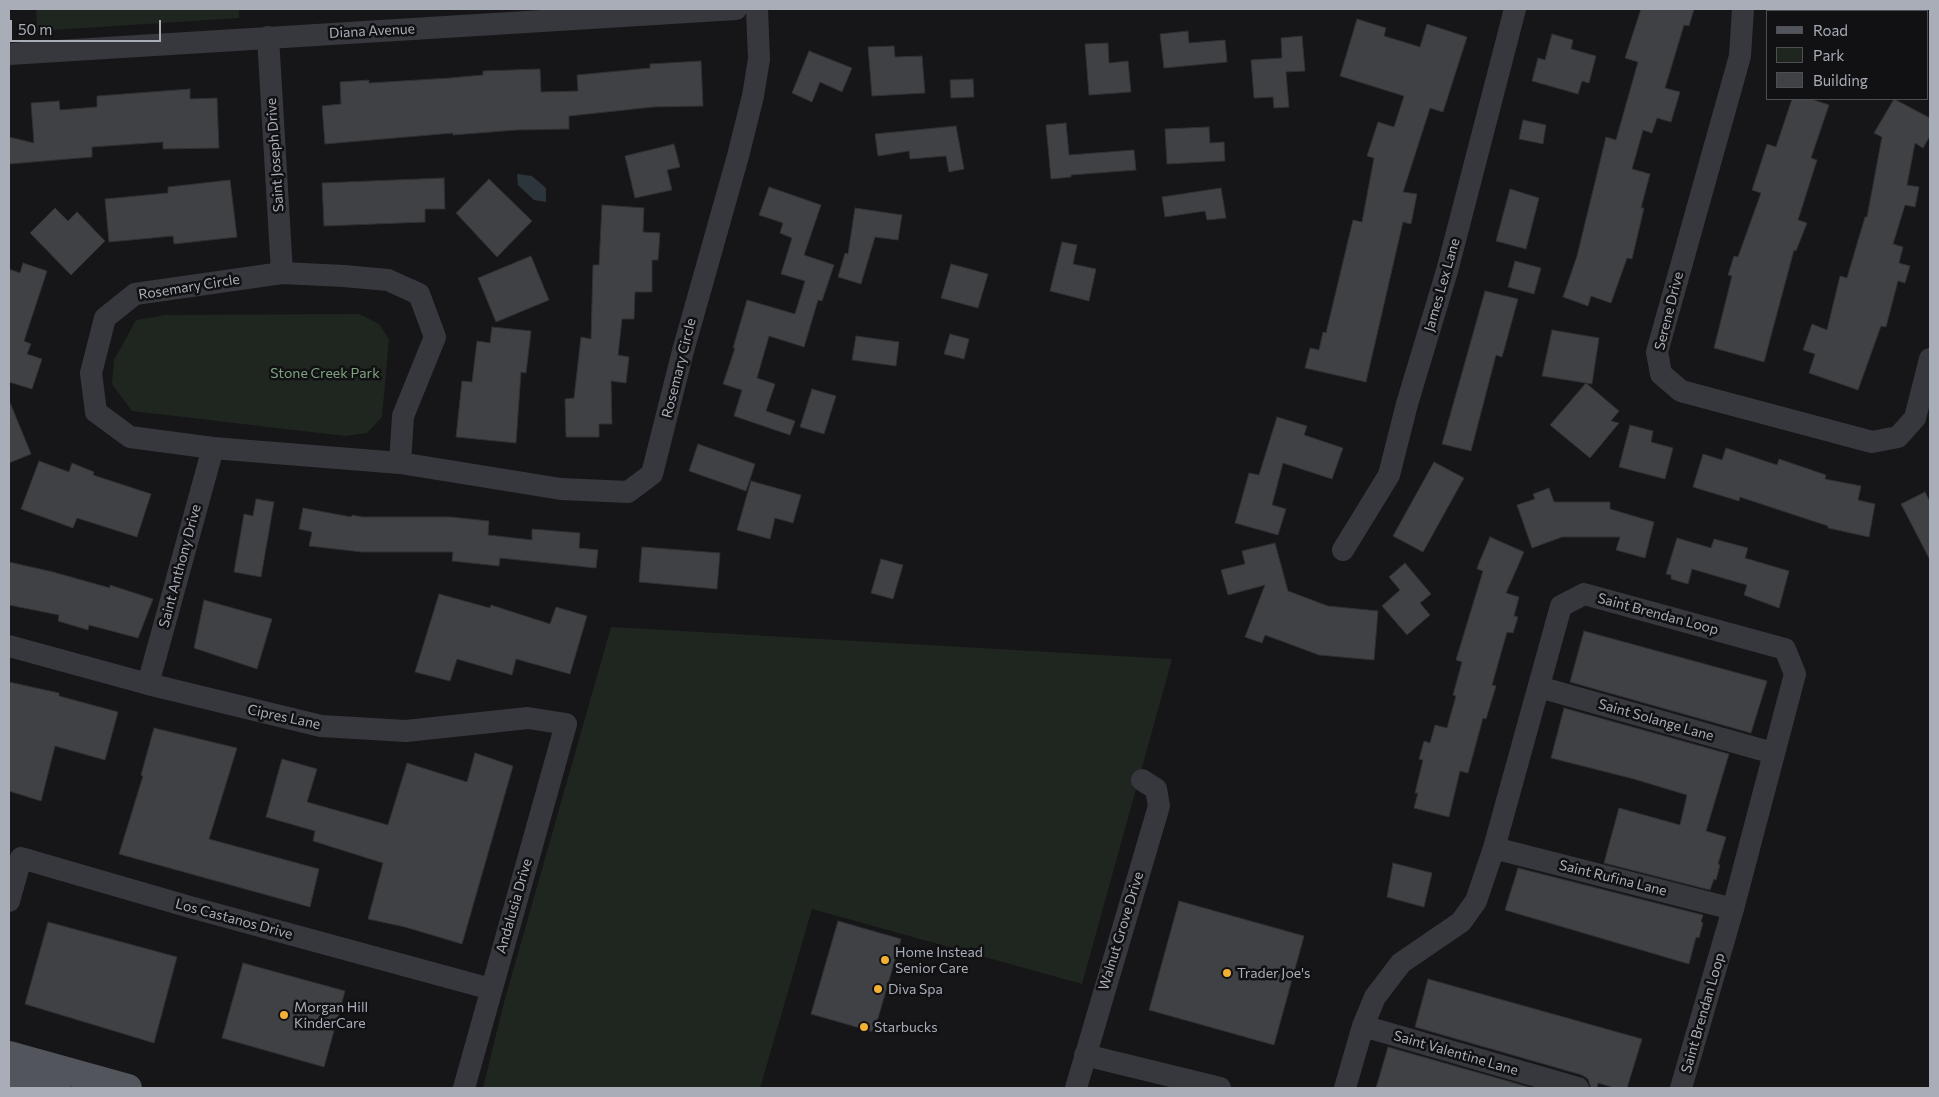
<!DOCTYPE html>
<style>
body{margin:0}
#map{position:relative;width:1939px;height:1097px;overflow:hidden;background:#161618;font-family:Commissioner,sans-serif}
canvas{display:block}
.frame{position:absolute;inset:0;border:10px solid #a8adb8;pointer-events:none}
.legend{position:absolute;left:1766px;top:10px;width:162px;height:90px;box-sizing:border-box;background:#111113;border:1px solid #4d4f55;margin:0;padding:6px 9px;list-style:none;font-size:15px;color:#a8adb8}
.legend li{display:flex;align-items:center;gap:10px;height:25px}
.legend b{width:25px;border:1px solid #4d4f55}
.scale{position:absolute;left:10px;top:20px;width:151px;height:22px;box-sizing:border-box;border:2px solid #a8adb8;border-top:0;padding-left:6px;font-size:15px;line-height:18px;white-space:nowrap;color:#a8adb8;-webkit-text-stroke:4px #111113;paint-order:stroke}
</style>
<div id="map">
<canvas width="1939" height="1097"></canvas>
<div class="frame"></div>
<ul class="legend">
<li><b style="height:6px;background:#53555c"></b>Road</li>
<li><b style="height:14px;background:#1e261f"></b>Park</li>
<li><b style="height:14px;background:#404145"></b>Building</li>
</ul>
<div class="scale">50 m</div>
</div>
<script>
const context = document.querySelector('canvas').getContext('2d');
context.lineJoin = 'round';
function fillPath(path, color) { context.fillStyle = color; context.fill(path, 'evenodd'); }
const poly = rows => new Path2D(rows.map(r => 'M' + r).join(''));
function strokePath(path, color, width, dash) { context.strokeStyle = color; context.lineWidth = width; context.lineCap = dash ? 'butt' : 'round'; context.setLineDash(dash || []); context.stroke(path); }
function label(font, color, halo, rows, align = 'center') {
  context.font = font + ' Commissioner,sans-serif'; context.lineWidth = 5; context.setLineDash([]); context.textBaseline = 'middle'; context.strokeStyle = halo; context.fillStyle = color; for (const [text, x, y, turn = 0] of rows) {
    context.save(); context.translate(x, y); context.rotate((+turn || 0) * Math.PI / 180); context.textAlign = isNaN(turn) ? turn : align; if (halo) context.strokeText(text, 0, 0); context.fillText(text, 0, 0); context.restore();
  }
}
fillPath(poly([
 [36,9,239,9,239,18,37,31],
 [359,314,379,324,389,339,382,417,367,433,345,436,132,411,112,384,114,360,136,320,165,315],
 [611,627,1172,659,1082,984,812,909,760,1088,483,1088,503,1006]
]), '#1e261f');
fillPath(poly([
 [517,174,532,176,546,188,546,202,534,200,518,185]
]), '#2c353c');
const building = poly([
 [1641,9,1694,9,1689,26,1684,25,1665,88,1680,92,1671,122,1657,118,1652,133,1643,130,1632,169,1650,174,1641,208,1644,208,1632,259,1627,258,1611,303,1591,296,1588,306,1563,297,1577,256,1606,137,1616,140,1638,62,1625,58,1641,9],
 [1357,19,1386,28,1384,36,1420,47,1427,24,1467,37,1443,112,1430,108,1403,192,1417,194,1411,224,1403,222,1366,382,1305,368,1310,348,1319,350,1323,332,1326,333,1353,220,1362,222,1374,158,1367,156,1378,122,1394,127,1404,96,1340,76,1357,19],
 [1188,31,1189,43,1225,40,1227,62,1164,68,1160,34,1188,31],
 [1552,34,1573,40,1571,49,1596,56,1589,83,1582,81,1578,94,1532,81,1538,58,1545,60,1552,34],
 [1302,36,1305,71,1286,72,1289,107,1274,108,1273,97,1254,98,1251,60,1282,58,1281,38,1302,36],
 [1108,43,1109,63,1128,61,1131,92,1089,95,1085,44,1108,43],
 [894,46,895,57,922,56,925,93,872,96,868,47,894,46],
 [809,51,852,68,842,92,820,82,812,102,792,93,809,51],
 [701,61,703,106,653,107,569,116,569,129,516,130,453,135,453,133,325,144,322,106,341,104,340,82,369,80,369,83,450,78,483,75,483,71,540,69,541,92,578,91,577,75,650,68,650,64,701,61],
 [973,79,974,97,951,98,950,80,973,79],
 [190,89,190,99,217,98,219,148,163,149,163,142,92,147,92,157,9,164,9,137,34,143,31,103,59,101,60,110,97,107,97,96,190,89],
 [1792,99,1811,99,1829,105,1811,158,1817,160,1798,220,1807,223,1796,251,1794,250,1764,362,1714,348,1732,276,1728,275,1734,256,1738,257,1761,193,1752,190,1767,144,1776,147,1792,99],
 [1894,99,1930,118,1930,136,1923,148,1915,143,1907,185,1919,187,1915,207,1905,205,1893,244,1903,247,1899,263,1910,266,1905,283,1898,281,1886,327,1881,326,1858,390,1809,373,1815,354,1803,350,1812,324,1827,330,1840,276,1847,278,1865,217,1867,217,1882,137,1874,133,1894,99],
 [1523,120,1546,125,1543,144,1519,139,1523,120],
 [1066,123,1069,155,1134,150,1136,170,1071,175,1071,177,1051,179,1046,125,1066,123],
 [956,126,964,169,949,172,946,156,910,159,909,151,878,156,875,134,956,126],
 [1209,127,1210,143,1224,142,1225,161,1167,164,1165,129,1209,127],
 [674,144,680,167,667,170,672,190,635,198,625,156,674,144],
 [444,178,445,209,425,209,425,222,324,226,322,183,444,178],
 [489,179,532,221,497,257,456,213,489,179],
 [230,180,237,237,174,244,173,236,109,242,105,199,168,193,168,187,230,180],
 [769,187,821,205,804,255,834,265,822,301,818,300,804,347,769,336,757,378,775,384,766,411,795,421,790,435,734,416,742,390,723,384,735,348,733,348,747,300,795,314,805,281,781,274,792,238,780,233,783,223,759,215,769,187],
 [1221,188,1226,218,1207,220,1205,211,1165,217,1162,197,1221,188],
 [1510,189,1539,198,1526,249,1496,241,1510,189],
 [602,205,644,208,643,232,660,233,658,260,652,260,652,292,635,292,634,319,622,319,618,355,629,357,626,383,611,381,612,424,599,424,599,437,566,437,565,399,574,398,581,337,591,339,593,265,599,265,602,205],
 [55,208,68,221,77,212,105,241,71,275,30,233,55,208],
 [855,208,902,215,898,240,875,237,861,284,838,277,845,253,848,254,855,208],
 [1062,242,1077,245,1073,264,1096,269,1089,301,1050,291,1062,242],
 [531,256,549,300,496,322,478,278,531,256],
 [1515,261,1541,268,1534,294,1508,287,1515,261],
 [23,263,47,271,24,341,31,344,27,354,42,359,32,389,9,382,9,269,20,273,23,263],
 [951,264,988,274,978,308,941,298,951,264],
 [1485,291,1518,299,1502,357,1496,355,1471,451,1442,444,1485,291],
 [492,327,531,331,526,373,521,372,516,443,456,437,462,381,472,382,477,341,490,343,492,327],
 [1552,330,1599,338,1592,384,1586,383,1619,411,1611,421,1619,423,1590,458,1550,425,1586,383,1542,376,1552,330],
 [950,334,969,339,964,359,944,354,950,334],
 [856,336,899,342,896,366,852,360,856,336],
 [812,389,836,396,824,434,800,427,812,389],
 [9,400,31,454,9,463,9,400],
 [1277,417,1307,426,1304,435,1343,448,1332,479,1283,463,1272,505,1286,509,1278,535,1235,523,1249,473,1259,475,1277,417],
 [1630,425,1653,431,1651,442,1673,448,1665,479,1619,467,1630,425],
 [698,444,755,464,746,491,689,471,698,444],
 [1726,448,1777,465,1779,459,1826,475,1825,479,1861,486,1858,500,1875,504,1869,537,1828,528,1828,526,1740,497,1739,501,1693,487,1703,454,1722,460,1726,448],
 [39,461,69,472,72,463,94,472,93,475,151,494,137,537,77,518,73,528,21,509,39,461],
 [1434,462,1464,478,1423,552,1393,536,1434,462],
 [751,481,801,495,793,523,775,518,770,539,737,530,751,481],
 [1549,488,1554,502,1610,502,1610,509,1654,522,1645,558,1616,550,1620,537,1562,537,1532,548,1517,505,1535,499,1533,494,1549,488],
 [1925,492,1930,502,1930,560,1901,504,1925,492],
 [256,499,274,502,261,577,234,572,244,514,253,516,256,499],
 [303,508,351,517,352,515,362,517,451,517,489,521,488,535,532,540,532,529,580,533,579,548,598,550,596,568,500,558,499,566,452,561,453,552,362,552,309,546,312,532,299,529,303,508],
 [1490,537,1524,552,1506,593,1519,597,1514,616,1518,617,1513,633,1507,632,1492,685,1496,686,1486,719,1483,718,1468,773,1460,771,1449,817,1414,808,1418,793,1415,793,1423,760,1419,759,1424,741,1430,743,1435,725,1447,728,1456,696,1453,695,1462,662,1456,660,1483,571,1477,569,1479,563,1490,537],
 [1677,538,1711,548,1714,539,1748,548,1745,558,1789,571,1779,608,1744,595,1747,585,1692,569,1688,584,1671,579,1671,575,1666,574,1677,538],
 [1275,543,1288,591,1328,606,1378,611,1374,660,1319,655,1265,635,1262,643,1245,637,1265,585,1228,595,1221,570,1245,564,1242,551,1275,543],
 [642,547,720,553,717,589,639,582,642,547],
 [881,559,903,565,893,599,871,593,881,559],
 [9,562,53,572,110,588,110,585,153,599,138,638,89,625,88,630,58,621,59,615,9,605,9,562],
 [1405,563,1431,594,1420,603,1430,615,1407,635,1382,606,1400,590,1389,577,1405,563],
 [439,594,490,608,491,605,550,624,556,607,587,616,570,674,516,659,512,675,457,659,450,681,415,672,439,594],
 [204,600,272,619,257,669,194,648,204,600],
 [1584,631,1767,681,1751,733,1570,682,1584,631],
 [9,682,59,693,59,696,118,712,105,760,55,746,41,801,9,791,9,682],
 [1564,708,1729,754,1706,831,1726,837,1718,864,1720,865,1716,880,1714,879,1710,890,1604,863,1619,808,1680,825,1687,795,1634,779,1551,758,1564,708],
 [154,728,237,748,209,839,319,869,310,907,119,854,143,776,141,775,154,728],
 [475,753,513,766,462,944,405,927,368,919,383,863,313,841,315,831,266,817,282,759,317,769,307,802,388,825,407,763,467,782,475,753],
 [1393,863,1432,873,1424,907,1387,897,1393,863],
 [1518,868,1703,915,1701,922,1703,923,1699,938,1696,937,1689,964,1505,910,1518,868],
 [1179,901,1304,936,1274,1045,1149,1010,1179,901],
 [838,921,901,939,874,1032,811,1014,838,921],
 [48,922,177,957,154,1043,25,1004,48,922],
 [243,963,345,991,324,1067,222,1038,243,963],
 [1428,979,1642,1039,1627,1088,1615,1088,1598,1083,1597,1088,1591,1088,1588,1079,1582,1075,1415,1027,1428,979],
 [1388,1047,1532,1088,1376,1088,1388,1047]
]);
fillPath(building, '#404145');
strokePath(building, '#303034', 1);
strokePath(poly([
 [1743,9,1740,56,1657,352,1661,374,1681,391,1872,442,1898,437,1915,418,1930,359],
 [268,37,282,273],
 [9,54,736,9],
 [400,463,403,416,435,337,419,294,388,280,344,276,282,273,135,294,105,318,91,373,96,412,130,437,213,448,400,463,561,489,628,492,652,474,683,351,738,156,753,96,759,59,757,9],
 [1343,550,1389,475,1407,404,1447,271,1515,9],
 [9,646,148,684,321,726,406,731,528,718,566,724,464,1088],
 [148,684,213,448],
 [1539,687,1773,753],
 [1494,848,1733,909],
 [9,901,21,858,190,907,491,989],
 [1363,1026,1578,1088],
 [1085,1055,1220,1088],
 [1076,1088,1159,806,1156,789,1142,780],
 [1345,1088,1363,1026,1375,997,1401,963,1461,922,1476,901,1494,848,1561,606,1584,594,1785,649,1795,674,1733,909,1681,1088]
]), '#37383d', 22);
strokePath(poly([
 [9,1055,128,1088],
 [9,1076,56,1088]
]), '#53555c', 28);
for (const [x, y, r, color] of [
 [885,960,5,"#f2b134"],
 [1227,973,5,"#f2b134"],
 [878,989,5,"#f2b134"],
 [284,1015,5,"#f2b134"],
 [864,1027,5,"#f2b134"]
]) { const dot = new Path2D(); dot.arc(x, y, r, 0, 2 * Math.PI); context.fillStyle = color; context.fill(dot); strokePath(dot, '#111113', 2); }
label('14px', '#a8adb8', '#111113', [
 ["Diana Avenue",372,31,-3],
 ["Saint Joseph Drive",275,155,-94],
 ["James Lex Lane",1442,285,-74],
 ["Rosemary Circle",189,287,-9],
 ["Serene Drive",1669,311,-76],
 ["Rosemary Circle",679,368,-76],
 ["Saint Anthony Drive",180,566,-75],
 ["Saint Brendan Loop",1658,614,15],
 ["Cipres Lane",284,717,12],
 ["Saint Solange Lane",1656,720,16],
 ["Saint Rufina Lane",1613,878,14],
 ["Andalusia Drive",514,906,-74],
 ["Los Castanos Drive",234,919,15],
 ["Walnut Grove Drive",1121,931,-73],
 ["Saint Brendan Loop",1703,1013,-74],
 ["Saint Valentine Lane",1456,1053,16]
]);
label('14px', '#7fa381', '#111113', [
 ["Stone Creek Park",325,373]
]);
label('14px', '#a8adb8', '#111113', [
 ["Home Instead",895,952],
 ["Senior Care",895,968],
 ["Trader Joe's",1237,973],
 ["Diva Spa",888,989],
 ["Morgan Hill",294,1007],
 ["KinderCare",294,1023],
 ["Starbucks",874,1027]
], 'left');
</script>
